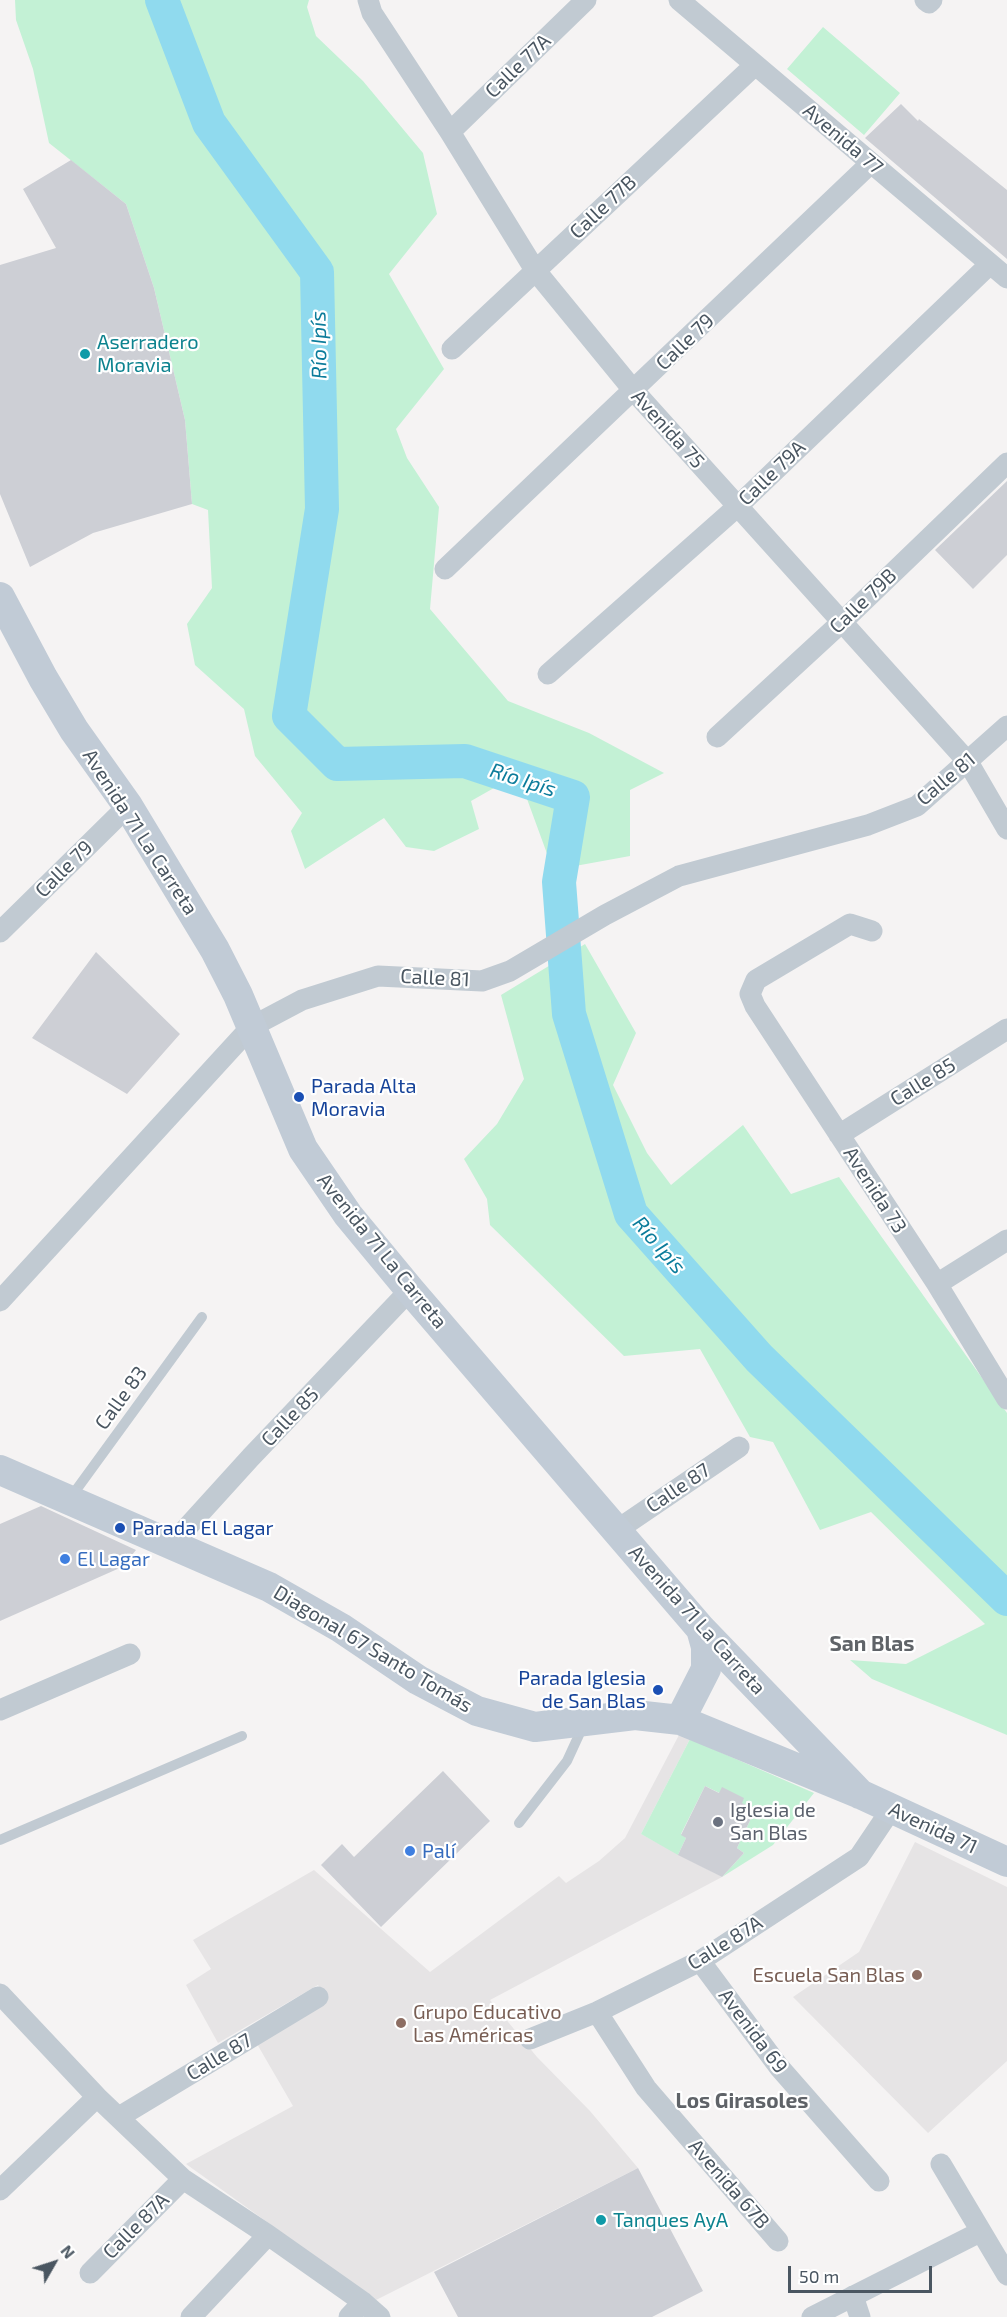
<!DOCTYPE html>
<meta charset="utf-8">
<style>
body{margin:0}
#map{position:relative;width:1007px;height:2317px;overflow:hidden;background:#f5f3f3;font-family:"Exo 2",sans-serif}
canvas{display:block}
.north{position:absolute;left:24px;top:2233px;width:60px;height:60px;-webkit-text-stroke:4px #fff;paint-order:stroke;rotate:51deg;font-size:16px;font-weight:700;line-height:24px;text-align:center;color:#4a5661}
.north::after{content:'';display:block;margin:auto;width:21px;height:27px;background:#4a5661;clip-path:polygon(50% 0,100% 100%,50% 72%,0 100%)}
.scale{position:absolute;left:788px;top:2266px;width:144px;height:27px;box-sizing:border-box;border:3px solid #4a5661;border-top:0;padding-left:8px;font-size:18px;line-height:21px;white-space:nowrap;color:#4a5661;-webkit-text-stroke:4px #fff;paint-order:stroke}
</style>
<div id="map">
<canvas width="1007" height="2317"></canvas>
<div class="north">N</div>
<div class="scale">50 m</div>
</div>
<script>
const context = document.querySelector('canvas').getContext('2d');
context.lineJoin = 'round';
function fillPath(path, color) { context.fillStyle = color; context.fill(path, 'evenodd'); }
const poly = rows => new Path2D(rows.map(r => 'M' + r).join(''));
function strokePath(path, color, width, dash) { context.strokeStyle = color; context.lineWidth = width; context.lineCap = dash ? 'butt' : 'round'; context.setLineDash(dash || []); context.stroke(path); }
function label(font, color, halo, rows, align = 'center') {
  context.font = font + ' "Exo 2",sans-serif'; context.lineWidth = 4.5; context.setLineDash([]); context.textBaseline = 'middle'; context.strokeStyle = halo; context.fillStyle = color; for (const [text, x, y, turn = 0] of rows) {
    context.save(); context.translate(x, y); context.rotate((+turn || 0) * Math.PI / 180); context.textAlign = isNaN(turn) ? turn : align; if (halo) context.strokeText(text, 0, 0); context.fillText(text, 0, 0); context.restore();
  }
}
fillPath(poly([
 [679,1735,690,1739,641,1834,722,1877,490,2000,537,2057,590,2111,638,2168,376,2300,186,2164,293,2106,257,2044,327,2002,318,1985,218,2043,186,1985,211,1969,193,1940,314,1870,430,1972,559,1876,566,1883,599,1861,625,1838],
 [915,1842,1007,1887,1007,2061,928,2133,793,1997,859,1952]
]), '#e6e4e5');
fillPath(poly([
 [15,0,309,0,307,7,316,36,363,81,423,153,437,214,389,274,444,369,396,429,407,458,439,507,430,609,508,701,589,733,664,773,630,790,630,856,553,870,523,788,501,784,471,801,479,829,434,851,406,847,384,818,305,869,291,831,302,813,255,756,244,709,195,665,187,624,212,588,208,510,192,504,185,420,154,288,126,204,49,143,33,69,16,20],
 [823,27,900,93,864,135,787,69],
 [585,944,636,1033,613,1085,647,1153,671,1185,743,1125,791,1194,839,1177,1007,1413,1007,1735,872,1679,850,1660,906,1664,985,1624,871,1512,820,1530,773,1442,750,1437,700,1349,624,1356,490,1225,487,1199,464,1159,497,1124,524,1079,501,995],
 [690,1739,814,1793,773,1845,722,1877,744,1853,737,1848,755,1810,705,1786,681,1834,686,1838,678,1855,641,1834]
]), '#c3f1d5');
strokePath(poly([
 [162,0,209,123,317,272,322,509,289,716,337,764,465,761,573,797,559,882,569,1014,631,1214,759,1358,1007,1599]
]), '#90daee', 34);
fillPath(poly([
 [901,104,918,121,919,119,1007,190,1007,259,865,138],
 [71,160,126,204,154,288,185,420,192,504,93,533,30,567,0,494,0,265,56,248,23,189],
 [1007,481,1007,555,973,589,935,550],
 [96,952,180,1034,127,1094,32,1038],
 [41,1506,136,1550,122,1567,0,1621,0,1524],
 [443,1771,490,1821,381,1927,321,1865,342,1844,354,1857],
 [705,1786,719,1793,722,1787,744,1798,742,1803,755,1810,737,1848,744,1853,722,1877,678,1855,686,1838,681,1835],
 [638,2168,703,2291,652,2317,458,2317,434,2272]
]), '#cdcfd5');
strokePath(poly([
 [71,1497,202,1317],
 [519,1823,567,1761,584,1724],
 [0,1840,242,1736]
]), '#c1cad2', 10);
strokePath(poly([
 [368,0,372,13,450,132,535,270,634,391,968,762,1007,829],
 [679,0,1007,278],
 [925,0,929,3,932,0],
 [450,132,586,0],
 [452,349,755,65],
 [445,569,871,163],
 [548,674,738,506,990,264],
 [717,737,843,621,1007,463],
 [872,931,850,924,756,980,750,994,755,1006,937,1284,1007,1399],
 [0,932,128,806],
 [839,1135,1007,1029],
 [937,1284,1007,1240],
 [0,1301,251,1027,302,1000,378,976,482,981,510,971,605,915,679,876,868,825,917,806,1007,726],
 [617,1530,739,1447],
 [172,1544,251,1457,410,1290],
 [0,1710,130,1654],
 [700,1961,779,2067,879,2181],
 [0,1994,97,2097,183,2179,268,2235,363,2302,380,2317],
 [597,2012,646,2088,778,2241],
 [530,2039,597,2012,700,1961,859,1857,892,1808],
 [119,2117,318,1997],
 [941,2164,1007,2275],
 [0,2190,97,2097],
 [90,2273,183,2179],
 [853,2296,860,2317],
 [191,2317,268,2235],
 [349,2317,363,2302],
 [812,2317,980,2232]
]), '#c1cad2', 21);
strokePath(poly([
 [0,597,43,678,74,730,128,806,215,950,238,995,303,1149,348,1215,410,1290,701,1629,860,1794],
 [0,1470,269,1587,341,1628,418,1680,477,1711,535,1727,635,1715,680,1720,860,1794,1007,1862],
 [680,1720,706,1669,706,1647,701,1629]
]), '#c1cbd6', 30);
for (const [x, y, r, color] of [
 [85,354,6,"#0f9aa8"],
 [299,1097,6,"#1a4fb4"],
 [120,1528,6,"#1a4fb4"],
 [65,1559,6,"#3f7fe0"],
 [658,1690,6,"#1a4fb4"],
 [718,1822,6,"#6b7280"],
 [410,1851,6,"#3f7fe0"],
 [917,1975,6,"#8d6e63"],
 [401,2023,6,"#8d6e63"],
 [601,2220,6,"#0f9aa8"]
]) { const dot = new Path2D(); dot.arc(x, y, r, 0, 2 * Math.PI); context.fillStyle = color; context.fill(dot); strokePath(dot, '#fff', 2); }
label('20px', '#4a5661', '#fff', [
 ["Calle 77A",518,66,-44],
 ["Avenida 77",843,139,40],
 ["Calle 77B",603,207,-43],
 ["Calle 79",685,342,-44],
 ["Avenida 75",668,429,48],
 ["Calle 79A",772,473,-44],
 ["Calle 79B",863,601,-44],
 ["Calle 81",946,779,-40],
 ["Avenida 71 La Carreta",140,832,57],
 ["Calle 79",64,869,-45],
 ["Calle 81",435,978,3],
 ["Calle 85",923,1082,-32],
 ["Avenida 73",875,1190,57],
 ["Avenida 71 La Carreta",382,1251,51],
 ["Calle 83",121,1398,-54],
 ["Calle 85",290,1417,-46],
 ["Calle 87",678,1488,-34],
 ["Avenida 71 La Carreta",697,1620,48],
 ["Diagonal 67 Santo Tomás",373,1649,31],
 ["Avenida 71",933,1828,25],
 ["Calle 87A",725,1943,-32],
 ["Avenida 69",753,2031,53],
 ["Calle 87",219,2057,-31],
 ["Avenida 67B",729,2184,49],
 ["Calle 87A",136,2226,-45]
]);
label('20px', '#0d838f', '#fff', [
 ["Aserradero",97,342],
 ["Moravia",97,365],
 ["Tanques AyA",613,2220]
], 'left');
label('20px', '#164399', '#fff', [
 ["Parada Alta",311,1086],
 ["Moravia",311,1109],
 ["Parada El Lagar",132,1528],
 ["Parada Iglesia",646,1678,"right"],
 ["de San Blas",646,1701,"right"]
], 'left');
label('20px', '#366cbe', '#fff', [
 ["El Lagar",77,1559],
 ["Palí",422,1851]
], 'left');
label('20px', '#5b616d', '#fff', [
 ["Iglesia de",730,1810],
 ["San Blas",730,1833]
], 'left');
label('20px', '#785e54', '#fff', [
 ["Escuela San Blas",905,1975],
 ["Grupo Educativo",413,2012,"left"],
 ["Las Américas",413,2035,"left"]
], 'right');
label('italic 21px', '#0c7c9b', '#fff', [
 ["Río Ipís",319,345,-91],
 ["Río Ipís",523,780,18],
 ["Río Ipís",659,1245,49]
]);
label('bold 21px', '#5f6368', '#fff', [
 ["San Blas",872,1644],
 ["Los Girasoles",742,2101]
]);
</script>
